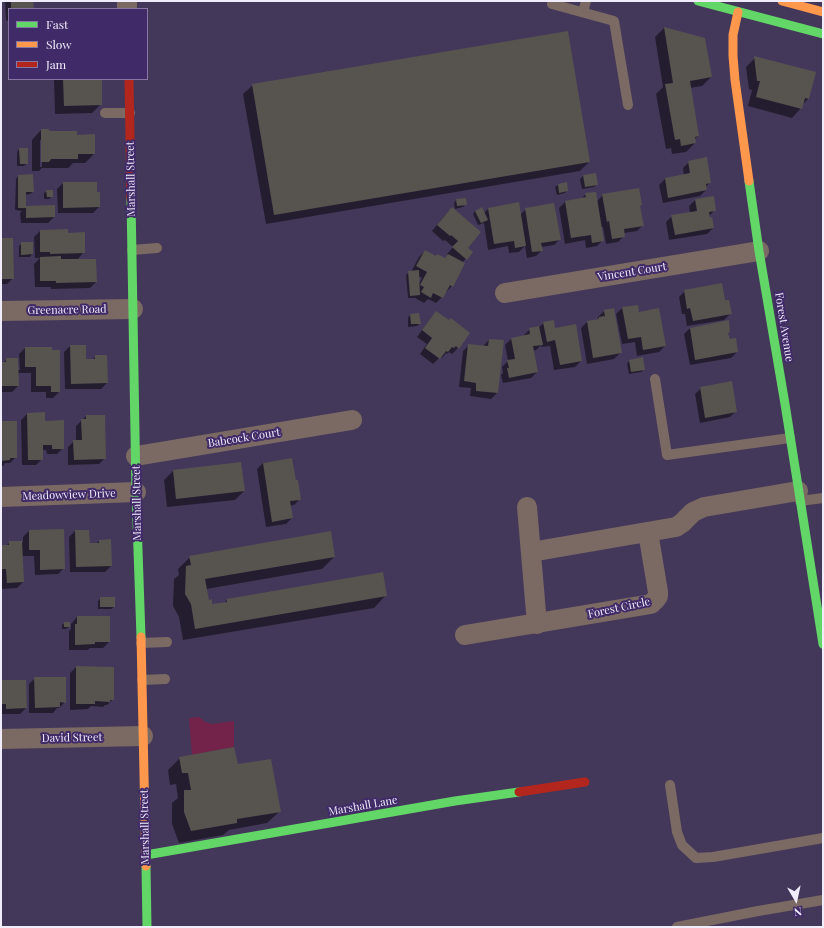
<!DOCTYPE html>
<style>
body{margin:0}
#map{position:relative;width:824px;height:928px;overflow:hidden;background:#44385a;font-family:"Playfair Display",serif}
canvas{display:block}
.frame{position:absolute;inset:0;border:2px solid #f0ecfc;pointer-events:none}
.legend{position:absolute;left:8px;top:8px;width:140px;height:72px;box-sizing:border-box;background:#402a68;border:1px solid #8678a3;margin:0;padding:5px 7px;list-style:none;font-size:12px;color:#f0ecfc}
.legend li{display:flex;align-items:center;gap:8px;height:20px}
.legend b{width:20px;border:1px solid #8678a3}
.north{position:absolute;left:776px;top:880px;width:40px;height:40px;-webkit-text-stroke:3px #402a68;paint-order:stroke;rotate:171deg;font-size:11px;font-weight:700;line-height:16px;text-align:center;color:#f0ecfc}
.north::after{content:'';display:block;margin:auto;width:14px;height:18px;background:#f0ecfc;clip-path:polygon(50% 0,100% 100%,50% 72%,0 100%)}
</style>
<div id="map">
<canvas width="824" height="928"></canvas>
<div class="frame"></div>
<ul class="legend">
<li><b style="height:5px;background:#63d668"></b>Fast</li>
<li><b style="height:5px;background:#ff974d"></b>Slow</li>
<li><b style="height:5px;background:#b3261e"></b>Jam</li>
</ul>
<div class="north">N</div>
</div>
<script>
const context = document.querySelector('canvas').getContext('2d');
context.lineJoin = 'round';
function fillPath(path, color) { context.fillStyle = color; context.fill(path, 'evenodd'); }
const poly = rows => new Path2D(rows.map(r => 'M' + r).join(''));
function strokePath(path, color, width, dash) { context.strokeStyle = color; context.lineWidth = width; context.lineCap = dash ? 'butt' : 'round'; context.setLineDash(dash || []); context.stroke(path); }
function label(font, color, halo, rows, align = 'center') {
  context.font = font + ' "Playfair Display",serif'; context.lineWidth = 4; context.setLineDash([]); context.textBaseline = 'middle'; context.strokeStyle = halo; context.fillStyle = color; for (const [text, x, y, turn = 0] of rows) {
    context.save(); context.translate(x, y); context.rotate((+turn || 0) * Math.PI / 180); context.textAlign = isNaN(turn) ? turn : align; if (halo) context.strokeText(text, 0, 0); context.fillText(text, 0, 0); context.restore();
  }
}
fillPath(poly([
 [199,717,205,722,212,724,234,721,234,747,192,755,189,718]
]), '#73224a');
fillPath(poly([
 [5,1,32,1,33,9,9,9,9,44,8,21,6,20],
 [664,28,704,39,711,77,702,86,690,88,698,136,694,140,695,143,686,152,672,154,671,148,666,149,656,94,663,87,655,37],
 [755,58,809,98,802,105,801,108,792,118,748,106,752,90,749,89,746,67],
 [54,79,101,79,101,104,92,113,55,114],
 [253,85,589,162,580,171,266,224,243,94],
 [41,130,48,130,50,132,76,136,94,154,85,163,73,163,68,168,42,168,39,171,32,171,32,140],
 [40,140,42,140,42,167,40,167],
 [19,149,27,163,24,166,17,166,17,152],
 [689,162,710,182,706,187,706,190,700,196,663,203,659,185,665,179,684,175,683,168],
 [595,174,597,184,594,187,582,189,580,179,583,176],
 [18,176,33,192,30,194,25,195,25,208,26,207,54,217,48,223,21,223,20,213,22,211,15,210,16,179],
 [63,183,99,207,93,213,58,213,57,189],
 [558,185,567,190,565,193,557,195,555,187],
 [47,191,52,196,49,199,44,199,44,193],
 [586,194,597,201,603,195,639,206,643,225,637,231,624,233,624,236,618,242,606,244,603,227,601,227,603,240,597,246,586,248,585,240,565,244,559,208,565,202,581,199],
 [456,200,466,204,463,207,455,209,454,203],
 [695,200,715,210,709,216,713,228,707,234,669,240,666,222,672,216,690,213,689,206],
 [481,209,484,213,488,209,520,215,526,209,560,239,554,245,541,247,542,250,536,256,527,258,525,246,519,252,509,253,508,246,488,250,484,223,478,225,473,214,475,211],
 [446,214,466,248,472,252,462,263,452,286,446,292,445,292,442,297,436,303,428,299,424,303,415,298,408,298,406,275,409,272,411,272,419,257,425,251,435,257,444,259,448,255,447,254,453,247,445,240,443,241,432,231],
 [418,276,422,278,419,284],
 [40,231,67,234,84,252,77,260,96,282,90,288,51,289,51,287,35,287,34,264,40,258,35,258,34,237],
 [1,239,13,278,7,284,1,284],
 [22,243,32,254,30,257,19,257,19,246],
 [685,291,724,301,730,314,724,320,687,326,685,314,682,314,679,297],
 [622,308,639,313,665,346,659,352,637,356,635,342,622,344,616,314],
 [604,311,620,353,614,359,587,364,581,328,587,322,598,320,599,319,598,317],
 [437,312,458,348,452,354,449,352,447,354,446,353,442,358,440,357,433,364,420,354,427,344,417,337,431,318],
 [410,315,420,323,417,326,408,327,408,318],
 [544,323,555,329,581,361,575,367,554,370,550,346,541,347,541,345,536,350,533,351,537,372,531,378,503,383,501,375,503,373,502,367,508,361,505,345,511,339,524,336,524,335,530,329,539,327],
 [690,328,728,333,729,340,737,352,731,358,690,365,684,334],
 [489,340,497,393,491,399,470,396,471,388,459,387,463,351,469,345,483,346],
 [70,346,86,360,92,360,96,356,107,383,101,389,65,389,64,352],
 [25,348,59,392,53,398,46,398,46,392,31,392,31,373,18,373,18,386,12,392,1,392,1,363,3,363,7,359,18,370,20,370,19,354],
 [630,361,644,370,641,372,629,374,627,363],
 [701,388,736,411,730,417,700,423,695,394],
 [27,414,44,422,63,448,57,454,47,454,46,450,42,450,42,459,36,465,22,465,21,420],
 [86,416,105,458,99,464,68,465,68,447,74,441,76,441,76,426],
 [1,422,16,457,10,463,5,463,3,466,1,466],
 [291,459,300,499,294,505,290,506,292,518,286,524,266,527,257,469,263,463],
 [173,471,244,491,235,500,167,507,164,480],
 [63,530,64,568,58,574,35,575,34,556,22,556,23,582,17,588,1,589,1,546,6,546,10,542,23,542,23,537,29,531],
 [75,531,89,544,96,544,99,541,111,566,105,572,70,572,69,537],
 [190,557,334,557,322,569,206,589,208,601,212,606,223,604,227,600,386,595,374,608,183,640,179,617,173,606,174,579,179,575,178,569],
 [101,598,114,607,111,609,98,609,98,601],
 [77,617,109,642,103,648,90,648,88,650,69,650,69,631,71,629,71,624],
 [65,623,69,627,66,629,62,629,62,625],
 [76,667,113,699,107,705,105,705,103,707,91,706,88,709,70,710,70,673],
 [35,678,65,702,59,708,57,708,53,713,29,713,29,684],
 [1,681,26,708,20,714,1,714],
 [180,758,237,765,280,811,267,823,229,830,223,835,179,843,172,824,172,803,178,798,176,784,170,785,168,770]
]), '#0007');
fillPath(poly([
 [11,1,33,1,34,9,11,9],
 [664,27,705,38,712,77,690,81,699,136,695,137,696,143,681,146,680,139,675,140,665,84,673,83],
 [568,31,590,162,274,215,252,84],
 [754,56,816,72,809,99,805,98,802,109,756,97,760,81,757,81],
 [63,79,102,79,102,105,64,106],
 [41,129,48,129,50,131,77,131,77,135,95,134,95,154,78,154,78,159,51,159,49,162,41,162],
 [19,148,28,148,28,164,20,164],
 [707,157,711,183,706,184,707,190,668,198,665,178,690,173,688,161],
 [596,173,598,185,585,187,583,175],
 [33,174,34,192,26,192,26,206,55,205,55,217,26,218,26,208,18,208,18,175],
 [63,182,97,182,97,192,100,192,100,207,63,208],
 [567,182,568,191,559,193,558,184],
 [639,188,642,205,640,206,644,226,624,229,625,237,612,239,609,221,607,222,602,194],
 [46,190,53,190,53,197,47,197],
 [596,192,604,241,592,243,591,235,571,238,565,201,586,197,585,193],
 [714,196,716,211,709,212,710,218,712,217,714,228,675,235,671,215,697,211,695,199],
 [466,198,467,205,457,206,456,199],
 [519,202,526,246,515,248,514,241,494,244,488,208],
 [554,203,561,240,541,243,543,251,532,252,525,208],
 [452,207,481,232,468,248,473,252,467,260,452,247,458,241,451,235,450,236,437,225],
 [482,207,488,220,481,223,475,211],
 [68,229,68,233,85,232,85,253,50,254,50,252,40,252,40,230],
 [1,238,13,238,14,279,1,279],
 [21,242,33,242,33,254,21,255],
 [425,250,436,256,437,254,445,258,448,254,465,263,453,287,450,285,443,298,433,293,431,298,421,292,424,287,420,285,427,272,416,266],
 [61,256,61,259,96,259,97,282,56,283,56,281,40,281,40,257],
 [419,270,420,295,410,296,408,271],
 [722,283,725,300,729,300,732,314,693,321,690,308,687,309,684,290],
 [638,305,639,312,659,308,666,346,643,350,641,337,628,339,622,307],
 [614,308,622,353,593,358,587,321,599,319,599,317,604,316,605,317,604,310],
 [436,311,449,320,451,318,470,333,459,349,456,346,454,348,452,347,448,352,446,351,440,359,425,348,432,338,422,330],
 [419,313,421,324,411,324,410,314],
 [554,320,555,328,576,324,582,361,560,365,555,340,547,342,543,322],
 [729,320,730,332,728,333,730,339,736,338,738,352,695,360,690,328],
 [539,326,543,345,533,346,538,372,509,378,507,368,509,368,507,360,515,359,511,338,530,334,529,328],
 [489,339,504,340,498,393,476,391,476,383,464,381,468,344,488,346],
 [70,345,86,345,86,359,95,359,95,355,107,355,108,383,71,384],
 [25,347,52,347,52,350,60,350,60,392,51,392,51,386,36,386,36,367,25,367],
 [643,357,645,370,631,372,629,360],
 [6,358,18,358,19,386,1,386,1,362,6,362],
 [732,381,737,412,705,418,700,387],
 [45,412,45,421,64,420,64,449,52,449,52,445,43,445,43,460,28,460,27,413],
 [86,415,105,415,106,459,74,460,73,440,82,440,81,419,86,419],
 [1,421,17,421,17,458,10,458,10,460,1,461],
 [292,458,296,480,298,480,301,500,290,501,293,518,272,522,263,463],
 [241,462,245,491,176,499,173,470],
 [64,529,65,569,40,570,40,550,29,550,29,530],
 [75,530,89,530,90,543,99,543,99,540,111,539,112,566,76,567],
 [331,531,335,557,205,579,209,600,212,599,212,604,227,602,227,599,383,572,387,596,195,629,191,604,185,594,186,566,191,565,189,556],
 [9,541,22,541,24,582,7,583,6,569,1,569,1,545,9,545],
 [100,597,115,597,115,607,100,607],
 [77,616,110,616,110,642,95,642,95,644,75,645,75,624,77,624],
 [64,622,70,622,70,627,64,627],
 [76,666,114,667,114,700,110,700,110,702,95,701,95,704,76,704],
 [34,677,66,677,66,703,60,702,60,707,35,708],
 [1,680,26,680,27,708,6,709,6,704,1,704],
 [234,747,238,764,271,759,281,812,237,819,237,823,191,831,184,812,184,790,191,790,188,773,182,773,179,757]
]), '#57534f');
strokePath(poly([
 [553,1,552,4,614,21,628,105],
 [583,12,586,1],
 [105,113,130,113],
 [132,250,157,248],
 [655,379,667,455,790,438],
 [800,501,823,498],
 [141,643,167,642],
 [142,680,165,679],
 [670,785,677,832,682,845,696,858,713,857,823,838],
 [677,927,758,911,823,900]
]), '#7b6963', 10);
strokePath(poly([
 [127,1,127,9],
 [505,293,759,251],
 [1,311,133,309],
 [136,456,352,420],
 [1,497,136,492],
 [527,507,537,624],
 [531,552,676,527,682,523,693,512,704,507,798,491],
 [465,635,651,604,656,599,658,596,658,592,648,532],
 [1,739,143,736]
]), '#7b6963', 20);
strokePath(poly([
 [698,1,823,34],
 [749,181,759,251,785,404,823,644],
 [131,199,136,492,141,637],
 [146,855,455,801,519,792],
 [146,866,147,927]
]), '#63d668', 9);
strokePath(poly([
 [782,1,823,12],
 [738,12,733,35,733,56,735,80,749,181],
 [141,637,146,866]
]), '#ff974d', 9);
strokePath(poly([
 [129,79,131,199],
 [519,792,585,782]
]), '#b3261e', 9);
label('11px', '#f0ecfc', '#402a68', [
 ["Marshall Street",131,179,-91],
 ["Vincent Court",632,272,-9],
 ["Greenacre Road",67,310,-1],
 ["Forest Avenue",784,327,81],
 ["Babcock Court",244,438,-9],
 ["Meadowview Drive",69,495,-2],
 ["Marshall Street",137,503,-91],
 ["Forest Circle",619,608,-12],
 ["David Street",72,738,-1],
 ["Marshall Lane",363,806,-10],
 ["Marshall Street",145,827,-91]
]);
</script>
